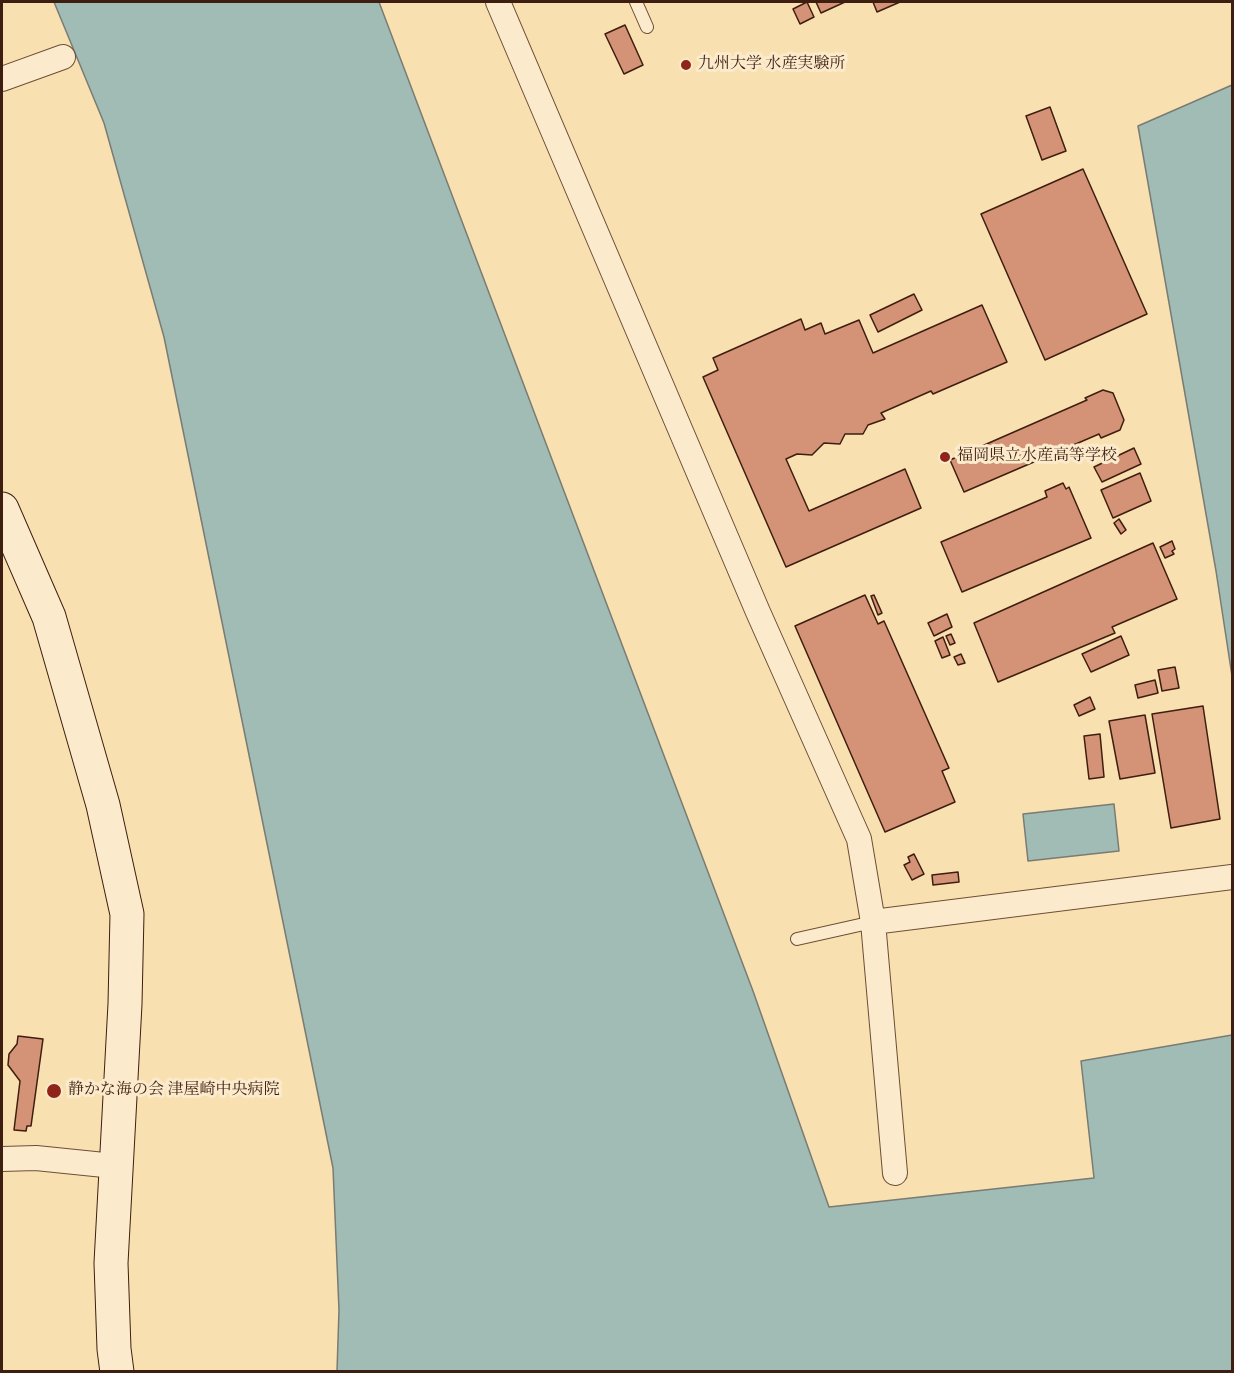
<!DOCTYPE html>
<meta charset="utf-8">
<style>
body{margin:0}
#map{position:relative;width:1234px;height:1373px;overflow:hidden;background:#f9e0b0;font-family:"IM FELL English",serif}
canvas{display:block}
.frame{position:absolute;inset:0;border:3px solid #3e1e10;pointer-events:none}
</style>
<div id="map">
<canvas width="1234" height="1373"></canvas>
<div class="frame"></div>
</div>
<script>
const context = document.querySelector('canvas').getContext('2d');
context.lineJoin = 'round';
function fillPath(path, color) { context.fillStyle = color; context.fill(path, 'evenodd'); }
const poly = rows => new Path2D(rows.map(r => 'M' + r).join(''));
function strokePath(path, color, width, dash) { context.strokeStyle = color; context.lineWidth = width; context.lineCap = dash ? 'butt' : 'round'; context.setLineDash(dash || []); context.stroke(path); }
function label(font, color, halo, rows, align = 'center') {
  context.font = font + ' "IM FELL English","Noto Serif JP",serif'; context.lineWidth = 6; context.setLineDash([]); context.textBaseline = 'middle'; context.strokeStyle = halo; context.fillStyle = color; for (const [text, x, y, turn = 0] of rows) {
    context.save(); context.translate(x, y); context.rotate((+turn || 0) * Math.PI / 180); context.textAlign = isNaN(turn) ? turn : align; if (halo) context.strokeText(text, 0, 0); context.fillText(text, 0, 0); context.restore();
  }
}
const water = poly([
 [54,2,379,2,753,991,829,1207,1094,1178,1081,1061,1232,1035,1232,1371,337,1371,339,1310,333,1168,164,337,104,123,54,2],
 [1232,85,1232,676,1216,571,1138,126,1232,85],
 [1114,804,1119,851,1028,861,1023,814,1114,804]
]);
fillPath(water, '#a1bbb5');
strokePath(water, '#797c73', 1.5);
const building = poly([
 [807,2,814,17,800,24,793,9,807,2],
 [816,2,845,2,821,13,816,2],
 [873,2,900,2,877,12,873,2],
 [625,25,643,65,624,74,605,34,625,25],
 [1050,107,1066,151,1042,160,1026,116,1050,107],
 [1083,169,1147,314,1045,360,981,214,1083,169],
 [914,294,922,310,878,332,870,315,914,294],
 [982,305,1007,362,933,394,931,391,881,413,885,419,868,425,863,434,845,434,840,444,824,443,812,455,797,454,786,459,809,511,905,469,921,508,786,567,703,377,718,370,713,358,801,319,805,330,821,323,825,334,859,320,873,353,982,305],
 [1103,390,1113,393,1124,420,1120,430,1101,438,1099,434,964,492,950,460,1087,400,1085,398,1103,390],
 [1134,448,1141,464,1102,482,1094,467,1134,448],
 [1140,473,1151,501,1113,518,1101,490,1140,473],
 [1063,483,1066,489,1069,487,1091,538,962,592,941,542,1047,497,1045,491,1063,483],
 [1119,519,1126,530,1121,534,1114,523,1119,519],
 [1172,541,1175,549,1172,551,1174,554,1165,558,1160,547,1172,541],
 [1153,543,1177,599,1112,627,1115,633,998,682,974,623,1153,543],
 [865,595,878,624,884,621,949,768,942,771,955,802,885,832,795,626,865,595],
 [874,595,882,613,878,615,871,596,874,595],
 [947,614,952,627,934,636,928,623,947,614],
 [951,634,955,643,950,645,946,636,951,634],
 [1121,636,1129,655,1091,672,1082,654,1121,636],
 [943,637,950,655,942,658,935,641,943,637],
 [961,654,965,663,958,665,954,657,961,654],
 [1175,667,1179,688,1162,691,1158,670,1175,667],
 [1155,680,1158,693,1138,698,1135,685,1155,680],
 [1090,697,1095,709,1079,716,1074,705,1090,697],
 [1203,706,1220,819,1171,828,1152,714,1203,706],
 [1145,715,1155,773,1120,779,1109,721,1145,715],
 [1100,734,1104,777,1089,779,1084,736,1100,734],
 [914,854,924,874,912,880,904,865,910,862,908,857,914,854],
 [958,872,959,882,933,885,932,875,958,872],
 [18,1036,43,1039,31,1126,27,1126,26,1131,14,1130,20,1081,8,1065,9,1054,17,1044,18,1036]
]);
fillPath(building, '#d49276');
strokePath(building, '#3e1e10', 1.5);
const lane = poly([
 [636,2,647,27],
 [797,939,873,922]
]);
const street = poly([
 [498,2,758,612,859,839,873,922,895,1173],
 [2,79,63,57],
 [873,922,1232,877],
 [2,1159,36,1158,114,1166]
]);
const secondary = poly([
 [2,509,49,617,103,805,127,914,125,1004,111,1263,114,1349,117,1372]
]);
strokePath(lane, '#6d4e38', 14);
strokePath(street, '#6d4e38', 26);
strokePath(secondary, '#3e1e10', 35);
strokePath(lane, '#fbebcc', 12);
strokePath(street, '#fbebcc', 24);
strokePath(secondary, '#fbebcc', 33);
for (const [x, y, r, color] of [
 [686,65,6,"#8f2418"],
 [945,457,6,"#8f2418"],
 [54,1091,8,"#8f2418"]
]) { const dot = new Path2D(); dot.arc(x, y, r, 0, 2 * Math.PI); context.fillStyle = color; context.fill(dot); strokePath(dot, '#fbebcc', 2); }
label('16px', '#3e1e10', '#fbebcc', [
 ["九州大学 水産実験所",698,65],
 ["福岡県立水産高等学校",957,457],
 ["静かな海の会 津屋崎中央病院",68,1091]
], 'left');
</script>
